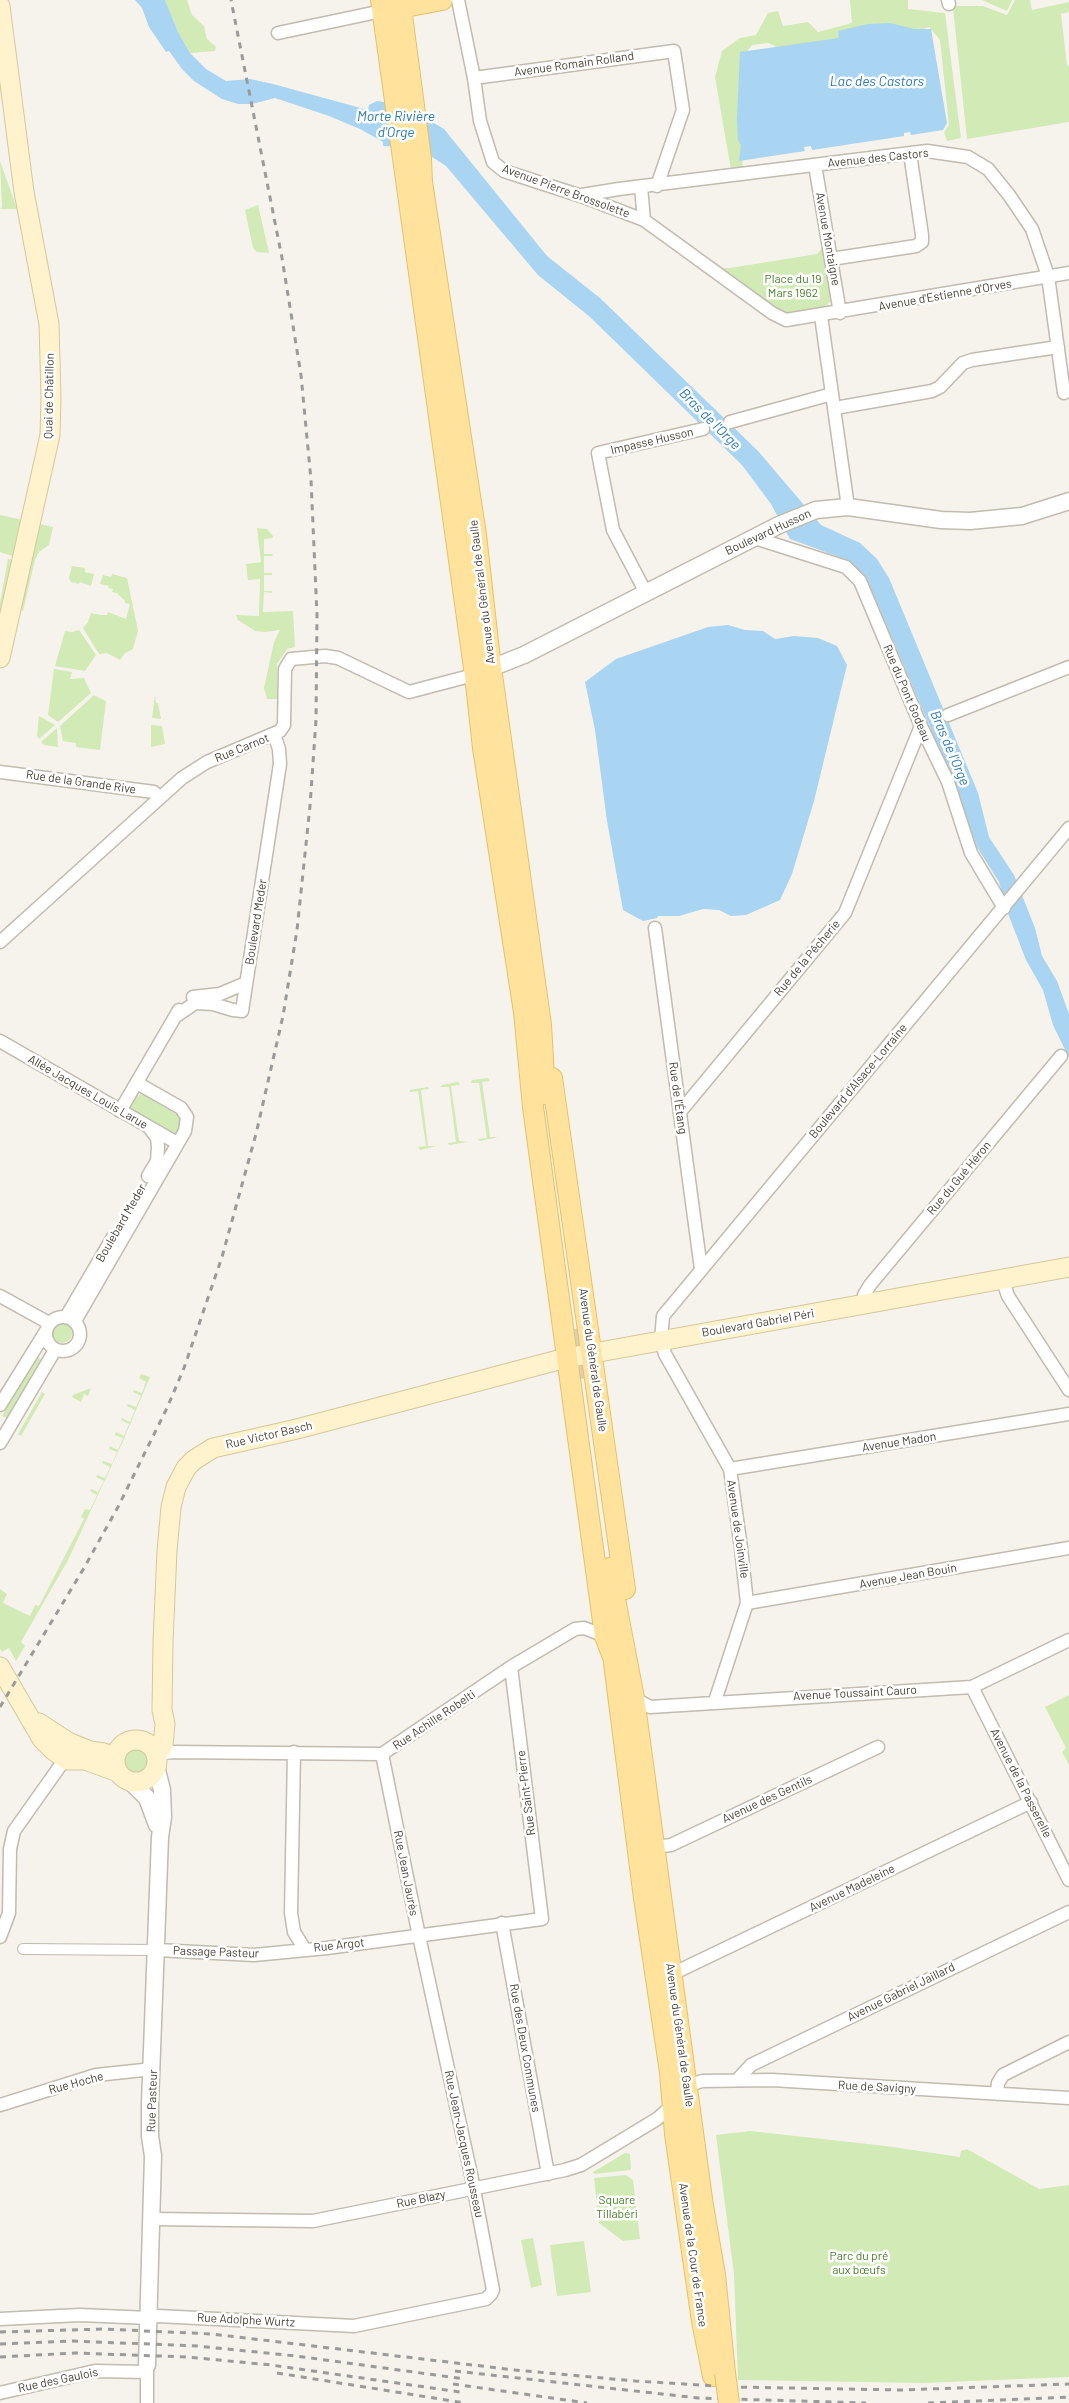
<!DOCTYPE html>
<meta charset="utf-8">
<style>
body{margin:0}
canvas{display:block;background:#f6f3ec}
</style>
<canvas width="1069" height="2403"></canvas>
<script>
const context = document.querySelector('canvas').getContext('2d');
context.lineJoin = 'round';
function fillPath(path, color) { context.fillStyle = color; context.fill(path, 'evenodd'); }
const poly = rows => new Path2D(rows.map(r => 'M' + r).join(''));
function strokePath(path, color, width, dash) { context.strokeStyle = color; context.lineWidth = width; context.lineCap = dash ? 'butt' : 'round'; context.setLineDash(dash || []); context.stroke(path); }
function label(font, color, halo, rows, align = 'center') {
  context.font = font + ' Barlow,sans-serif'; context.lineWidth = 5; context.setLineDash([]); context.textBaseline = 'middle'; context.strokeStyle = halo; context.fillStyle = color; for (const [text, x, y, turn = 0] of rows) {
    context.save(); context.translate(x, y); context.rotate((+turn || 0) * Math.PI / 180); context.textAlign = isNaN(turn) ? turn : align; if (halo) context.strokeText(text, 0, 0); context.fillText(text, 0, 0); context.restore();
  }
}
fillPath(poly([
 [165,0,187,0,192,15,204,26,207,39,216,47,215,51,190,53,178,32],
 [850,0,908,0,908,9,945,13,961,138,947,141,944,132,949,125,940,40,929,27,913,33,779,48,768,43,752,45,742,58,744,143,742,168,731,170,715,77,722,51,740,38,756,35,768,13,778,11,783,26,808,22,818,32,852,23],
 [982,0,1012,0,1007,11],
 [1015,0,1030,0,1032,10,1069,2,1069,12,1061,14,1067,65,1069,66,1069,122,967,139,953,8,954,6,983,6,1007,15],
 [0,161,17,209,0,209,2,207],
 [258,205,269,253,257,252,253,248,245,210],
 [822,248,831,300,825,308,789,315,780,312,720,268,730,268,817,254],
 [0,515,23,520,15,557,0,552],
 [39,524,53,527,49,545,39,552,35,560,23,611,20,610],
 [257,528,267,529,273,536,273,538,264,539,264,554,273,554,272,556,264,556,264,573,272,573,272,575,264,575,264,591,272,591,272,593,264,592,263,612,293,611,295,647,287,649,277,664,277,699,267,699,264,688,274,642,280,630,265,632,255,631,238,620,236,615,259,616,260,579,248,580,246,564,261,562],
 [8,559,14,560,0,629,0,603],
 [72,566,85,568,85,572,94,574,91,586,80,582,79,584,71,582,69,578],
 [112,574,127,578,138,631,133,649,125,653,120,660,107,653,99,654,83,628,88,622,91,613,101,615,107,615,108,612,126,619,130,604,125,603,125,601,117,593,112,592,113,589,108,588,109,586,100,584,103,575,111,577],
 [79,630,96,655,85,671,55,666,65,631,72,632],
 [54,669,72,672,70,679,84,678,91,693,58,722,48,715],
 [94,695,106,701,100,750,76,747,76,743,63,741,60,726],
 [155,695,156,703,158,703,161,719,152,718],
 [39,716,55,725,39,739,37,736],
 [151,725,162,726,165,744,151,747],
 [57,728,58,747,44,745,41,742],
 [488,1078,490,1081,482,1082,490,1137,498,1137,480,1141,478,1139,487,1138,479,1083,471,1083,472,1080],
 [458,1082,460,1085,451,1086,459,1141,468,1142,449,1145,448,1143,456,1142,449,1087,440,1087,442,1085],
 [428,1087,429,1089,421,1090,428,1146,437,1146,420,1150,418,1147,426,1146,418,1091,410,1092,410,1090],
 [142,1094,181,1117,181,1128,177,1132,172,1134,130,1111,130,1105,134,1097],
 '52 1333a10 10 0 1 1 20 0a10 10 0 1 1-20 0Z',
 [37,1357,41,1359,7,1418,2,1416],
 [141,1374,150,1377,123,1441,68,1560,21,1642,25,1646,16,1661,9,1648,2,1652,0,1649,0,1589,7,1594,3,1603,30,1616,35,1605,39,1606,84,1519,81,1517,85,1509,90,1510,97,1495,90,1491,91,1489,98,1492,104,1481,96,1477,97,1475,105,1478,110,1467,102,1463,103,1461,112,1464,117,1452,109,1449,110,1446,118,1450,123,1438,115,1435,116,1432,124,1436,129,1424,121,1420,122,1418,130,1422,135,1410,127,1406,128,1404,136,1407,141,1396,133,1392,134,1390,142,1393,146,1382,139,1378],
 [91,1388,88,1396,84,1394,81,1402,72,1397,73,1395],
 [42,1392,45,1394,21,1436,18,1434],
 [1069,1695,1069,1765,1062,1752,1066,1748,1045,1707],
 '123 1761a13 13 0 1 1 26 0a13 13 0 1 1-26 0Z',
 [750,2131,886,2146,960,2157,961,2151,967,2149,1039,2189,1069,2185,1069,2377,923,2383,738,2380,734,2274,716,2135],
 [625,2153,630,2154,631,2170,594,2174,593,2172],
 [626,2175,633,2180,640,2239,623,2241,599,2223,594,2178],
 [533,2238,542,2285,531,2288,521,2240],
 [584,2241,591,2292,557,2296,550,2245]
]), '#d2eab5');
fillPath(poly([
 [135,0,165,0,178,32,190,53,206,69,226,81,250,79,273,84,368,110,369,105,377,101,404,105,444,129,547,256,600,298,758,451,821,525,860,543,877,559,889,578,978,793,989,837,1014,875,1035,928,1042,956,1057,981,1069,1014,1069,1058,1053,1025,1043,990,1026,960,1007,911,999,882,977,847,955,786,869,584,850,561,790,539,771,504,742,465,590,317,538,275,446,166,429,155,409,147,383,146,383,142,360,129,329,116,275,98,252,104,238,104,222,99,194,81,182,69,169,51,166,52,149,27,142,8],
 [890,23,914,29,931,29,947,123,943,130,911,135,910,132,904,133,904,136,812,150,811,146,804,147,805,151,739,161,741,145,738,140,737,118,740,52,839,38,838,31,868,24],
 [728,625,745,630,763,631,775,639,794,636,818,638,837,646,847,665,814,801,792,874,780,900,746,915,731,916,719,910,703,909,679,916,658,916,657,918,643,921,623,910,607,821,595,730,585,682,616,659,708,627]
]), '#a9d4f2');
strokePath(poly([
 [576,1329,583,1381]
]), '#d4d0c8', 20, [20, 10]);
const pedestrian = poly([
 [23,1949,157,1950]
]);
const minor = poly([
 [458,0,474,78,480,121,493,162,504,171,581,196,644,220,772,313,786,320,1069,273],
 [948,0,949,4],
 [278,33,382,11],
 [474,78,674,51,683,110,657,186],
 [815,165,840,313],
 [641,187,644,220],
 [582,195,619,189,927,151,968,157,988,169,1009,195,1032,229,1048,276,1064,393],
 [831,259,916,246,922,242,922,235,910,153],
 [821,316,848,507],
 [835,408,932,391,940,387,963,363,972,360,1058,347],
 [730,422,832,394],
 [755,538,846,567,860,581,921,726,948,782,971,853,1004,908],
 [645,591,613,530,598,453,703,429],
 [948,715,1069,667],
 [0,772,154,792,159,798],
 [655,928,701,1269],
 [0,942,182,778,207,762,280,731,284,725,285,669,291,659,325,656,338,658,409,692,481,673],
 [193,997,220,994,246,983],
 [176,1016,195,1003,213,1004,233,1010,242,1011,280,764,279,749,274,734],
 [0,1041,177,1143],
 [120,1111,179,1010],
 [680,1112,845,913,921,726],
 [148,1176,157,1161,158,1147,157,1138,149,1127],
 [1002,1278,1008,1296,1069,1390],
 [0,1296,49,1323],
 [864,1304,864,1295,870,1285,1061,1056],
 '46 1334a17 17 0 1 1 34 0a17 17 0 1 1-34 0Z',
 [66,1317,113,1237],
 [75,1321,185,1131,187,1117,181,1108,137,1083],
 [0,1405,46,1331],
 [0,1443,55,1350],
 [730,1469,1069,1414],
 [747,1603,1069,1548],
 [972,1687,1069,1880],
 [634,1698,650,1707,972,1687,1069,1640],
 [715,1701,747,1603,741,1548,730,1469,665,1354,661,1340,663,1316,1069,828],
 [294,1752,291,1913,294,1932,304,1948],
 [156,1755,171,1752,382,1754,511,1667,575,1629,584,1628,605,1636],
 [654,1847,671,1845,878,1747],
 [502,1923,548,2174],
 [0,1937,9,1913,10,1849,14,1831,65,1759],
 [157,1950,254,1955,327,1948,542,1919,511,1667],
 [672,1974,1031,1802],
 [738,2079,751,2065,1069,1912],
 [997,2094,998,2083,1003,2075,1069,2042],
 [0,2105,96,2075,153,2069],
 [151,2219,313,2221,565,2170,581,2165,657,2119,672,2106,687,2086,702,2081,772,2080,1069,2098],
 [0,2319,80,2315,149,2318,158,2316,354,2326,486,2299,491,2294,493,2290,472,2179,419,1936,382,1754],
 [0,2393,95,2371,147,2372],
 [147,2403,147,2365]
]);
const tertiary = poly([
 [491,668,524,655,779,525,816,510,848,507,941,520,970,521,1022,516,1069,501],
 [130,1781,147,1798,157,1825],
 [147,2365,153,2156,150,2136,150,2103,160,1837,163,1817,162,1790,156,1766]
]);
const secondary = poly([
 [0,6,24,192,49,324,51,398,50,435,0,658],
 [0,1667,42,1739,53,1750,67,1760,85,1760,118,1772],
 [39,1723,68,1742,90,1751,104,1753],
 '115 1761a21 21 0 1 1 42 0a21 21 0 1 1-42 0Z',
 [156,1755,163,1746,165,1724,162,1710,163,1642,167,1551,171,1507,176,1487,186,1468,194,1460,213,1448,297,1429,566,1358,1069,1267]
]);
const primary = poly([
 [381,0,475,675,483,748,524,1012,533,1107,605,1636,614,1660],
 [400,0,421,159,422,182,476,535,491,668,541,1025,545,1094],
 [389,10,442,0],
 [552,1078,625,1589],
 [609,1568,634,1698,703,2206,715,2275,725,2373],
 [614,1663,644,1898,670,2072,675,2134,702,2321,713,2376]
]);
strokePath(pedestrian, '#c2bbae', 12);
strokePath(minor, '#c2bbae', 15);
strokePath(tertiary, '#c2bbae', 19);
strokePath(secondary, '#d6c79b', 21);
strokePath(primary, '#e6c16a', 22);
strokePath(pedestrian, '#fff', 10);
strokePath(minor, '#fff', 12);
strokePath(tertiary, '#fff', 16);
strokePath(secondary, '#fff3cd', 19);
strokePath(primary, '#ffe39c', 20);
strokePath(poly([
 [0,1707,84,1568,119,1505,167,1408,184,1368,222,1257,256,1134,283,1016,297,930,310,806,316,720,317,615,311,480,301,375,282,258,231,0],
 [0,2332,103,2329,212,2334,515,2370,635,2381,733,2387,901,2390,1069,2384],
 [0,2344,73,2341,197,2346,296,2356,465,2379],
 [0,2357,75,2353,187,2357,271,2365,460,2392],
 [455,2371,698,2398,866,2403],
 [277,2373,465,2403],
 [453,2384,587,2403],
 [928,2403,1069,2397]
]), '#9a9a9a', 3, [6, 6]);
const primaryBridge = poly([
 [725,2373,729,2403]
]);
strokePath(primaryBridge, '#e6c16a', 22, []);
strokePath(primaryBridge, '#ffe39c', 20);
label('12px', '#4b4439', '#fff', [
 ["Avenue Romain Rolland",574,64,-8],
 ["Avenue des Castors",878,158,-6],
 ["Avenue Pierre Brossolette",566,191,20],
 ["Avenue Montaigne",828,239,80],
 ["Avenue d'Estienne d'Orves",945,295,-10],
 ["Quai de Châtillon",49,396,-89],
 ["Impasse Husson",652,441,-13],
 ["Boulevard Husson",768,532,-25],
 ["Avenue du Général de Gaulle",482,592,-97],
 ["Rue du Pont Godeau",907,693,67],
 ["Rue Carnot",242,748,-22],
 ["Rue de la Grande Rive",81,782,8],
 ["Boulevard Meder",256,922,-81],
 ["Rue de la Pêcherie",807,958,-50],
 ["Boulevard d'Alsace-Lorraine",858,1081,-50],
 ["Allée Jacques Louis Larue",88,1092,30],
 ["Rue de l'Étang",678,1098,82],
 ["Rue du Gué Héron",959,1178,-50],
 ["Boulebard Meder",121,1223,-60],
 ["Boulevard Gabriel Péri",758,1323,-10],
 ["Avenue du Général de Gaulle",593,1360,82],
 ["Rue Victor Basch",269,1435,-13],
 ["Avenue Madon",899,1442,-9],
 ["Avenue de Joinville",738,1529,82],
 ["Avenue Jean Bouin",908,1576,-10],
 ["Avenue Toussaint Cauro",855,1693,-3],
 ["Rue Achille Robelti",434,1720,-34],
 ["Avenue de la Passerelle",1021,1783,63],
 ["Rue Saint-Pierre",526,1793,-97],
 ["Avenue des Gentils",767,1799,-25],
 ["Rue Jean Jaurès",406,1873,79],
 ["Avenue Madeleine",852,1888,-26],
 ["Rue Argot",339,1945,-6],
 ["Passage Pasteur",216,1952,2],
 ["Avenue Gabriel Jaillard",901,1992,-26],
 ["Avenue du Général de Gaulle",680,2035,82],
 ["Rue des Deux Communes",525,2048,80],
 ["Rue Hoche",76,2083,-15],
 ["Rue de Savigny",877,2087,3],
 ["Rue Pasteur",152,2101,-88],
 ["Rue Jean-Jacques Rousseau",464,2144,78],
 ["Rue Blazy",421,2199,-12],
 ["Avenue de la Cour de France",693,2255,82],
 ["Rue Adolphe Wurtz",246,2320,3],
 ["Rue des Gaulois",58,2380,-12]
]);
label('12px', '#4a7f2a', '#fff', [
 ["Place du 19",793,279],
 ["Mars 1962",793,293],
 ["Square",617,2200],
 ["Tillabéri",617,2214],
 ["Parc du pré",859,2256],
 ["aux bœufs",859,2270]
]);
label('italic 14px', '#2e7ab2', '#fff', [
 ["Lac des Castors",877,81],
 ["Morte Rivière",396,116],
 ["d'Orge",396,132],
 ["Bras de l'Orge",710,419,45],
 ["Bras de l'Orge",950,748,67]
]);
</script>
